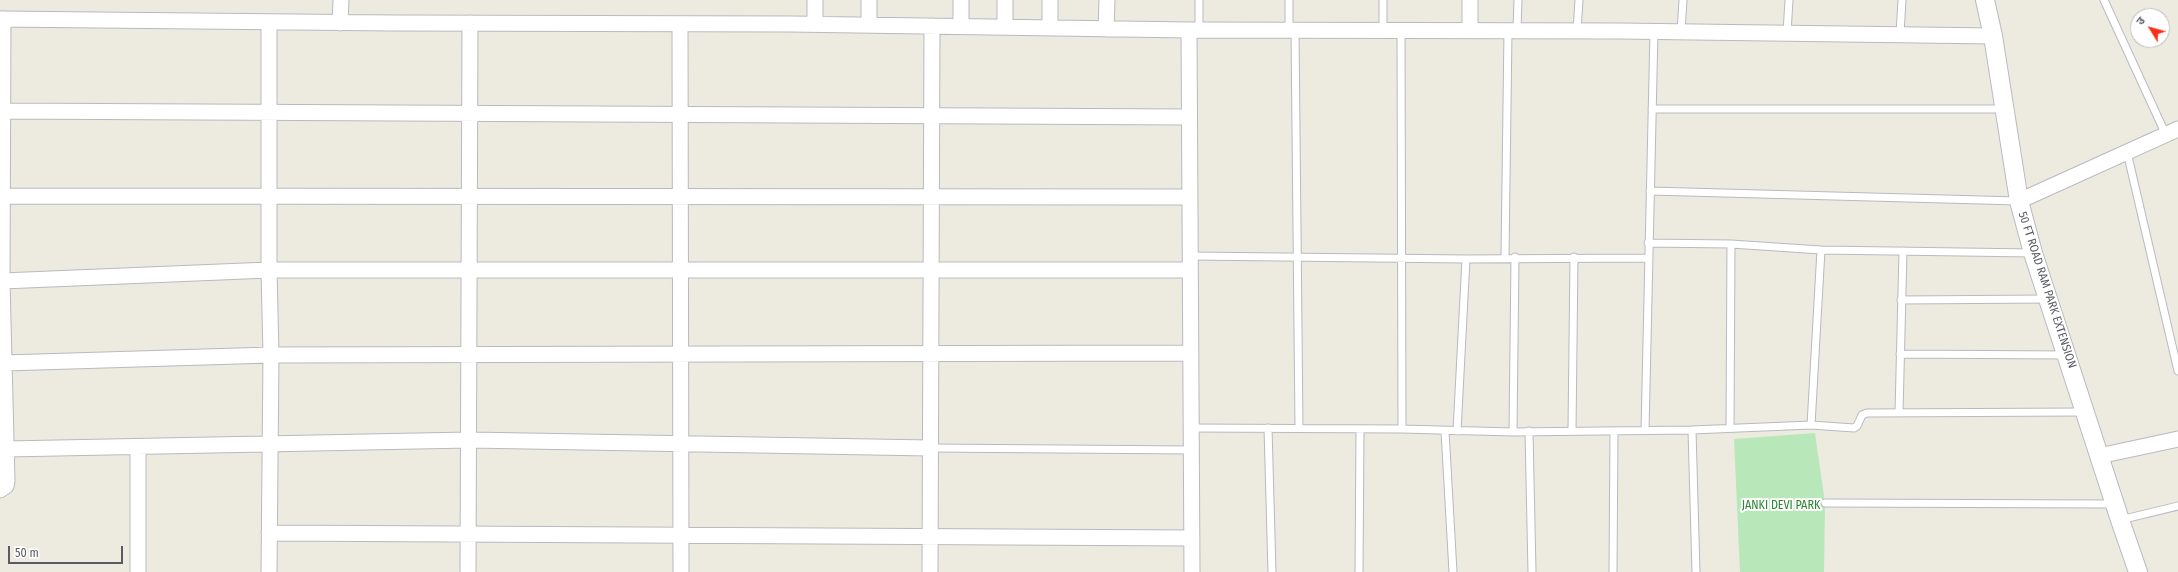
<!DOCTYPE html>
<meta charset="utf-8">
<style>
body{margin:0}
#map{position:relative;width:2178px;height:572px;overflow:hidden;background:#edeadf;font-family:"Fira Sans Condensed","Noto Sans Devanagari",sans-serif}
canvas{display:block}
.north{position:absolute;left:2130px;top:8px;width:40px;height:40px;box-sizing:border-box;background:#fff;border:1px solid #bcbec0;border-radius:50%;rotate:307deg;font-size:11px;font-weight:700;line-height:16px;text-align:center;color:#585c62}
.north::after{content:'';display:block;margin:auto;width:14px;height:18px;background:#f92f19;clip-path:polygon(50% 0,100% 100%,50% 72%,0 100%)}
.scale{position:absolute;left:8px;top:546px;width:115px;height:18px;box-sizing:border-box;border:2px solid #585c62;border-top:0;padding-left:5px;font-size:12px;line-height:14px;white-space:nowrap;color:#585c62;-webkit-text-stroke:3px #fff;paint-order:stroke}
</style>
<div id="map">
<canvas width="2178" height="572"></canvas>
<div class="north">उ</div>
<div class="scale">50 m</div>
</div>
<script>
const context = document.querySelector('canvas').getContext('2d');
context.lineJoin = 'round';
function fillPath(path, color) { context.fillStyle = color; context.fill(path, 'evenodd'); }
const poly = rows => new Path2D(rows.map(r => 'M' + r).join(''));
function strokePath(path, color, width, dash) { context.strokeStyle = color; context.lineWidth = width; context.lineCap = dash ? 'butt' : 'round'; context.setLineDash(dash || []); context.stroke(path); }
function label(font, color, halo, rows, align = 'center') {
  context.font = font + ' "Fira Sans Condensed",sans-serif'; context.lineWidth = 4; context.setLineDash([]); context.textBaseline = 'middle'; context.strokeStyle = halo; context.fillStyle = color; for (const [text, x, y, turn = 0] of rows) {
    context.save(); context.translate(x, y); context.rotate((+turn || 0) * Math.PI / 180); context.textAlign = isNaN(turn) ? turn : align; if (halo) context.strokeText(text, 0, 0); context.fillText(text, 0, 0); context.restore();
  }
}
fillPath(poly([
 [1815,433,1825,503,1824,572,1740,572,1734,439]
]), '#b8e8b9');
const service = poly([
 [1383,0,1383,30],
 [2104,0,2166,135],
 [1199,30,1199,0],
 [1289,30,1289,0],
 [1295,30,1299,428],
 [1401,30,1402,429],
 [1517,30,1518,0],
 [1577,31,1579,0],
 [1681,32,1683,0],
 [1787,33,1789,0],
 [1900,34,1902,0],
 [1652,109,2004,109],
 [2127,152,2178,371],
 [1650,191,2018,201],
 [1648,243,1731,244,1821,250,2033,253],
 [1190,256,1466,259,1647,258],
 [1505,257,1508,30],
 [1901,300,2048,299],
 [1900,354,2066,355],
 [1899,413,1903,251],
 [1811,425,1821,250],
 [1192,428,1402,429,1513,432,1692,430,1811,425,1854,428,1857,426,1862,415,1867,413,2083,412],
 [1268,428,1272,572],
 [1730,428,1731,244],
 [1572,430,1574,257],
 [1692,430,1696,572],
 [1445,431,1453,572],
 [1457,431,1466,259],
 [1529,431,1532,572],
 [1645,431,1654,31],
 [1513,432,1515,257],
 [930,448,1192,450],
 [1825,503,2114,504],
 [2120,520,2178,506],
 [1359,572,1360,430],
 [1613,572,1614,431]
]);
const minor = poly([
 [0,19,394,23,790,24,1189,30,1620,31,1993,36],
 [340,23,341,0],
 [680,24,681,572],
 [815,24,815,0],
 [869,25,869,0],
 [961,26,961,0],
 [1005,27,1005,0],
 [1050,28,1050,0],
 [1106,29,1107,0],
 [1189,30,1192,572],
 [1470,30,1470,0],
 [2,111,1189,117],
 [2,196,1190,197],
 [2019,201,2178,129],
 [2,281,269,270,1190,270],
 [4,363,271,355,1191,353],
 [6,449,469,440,930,448],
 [2099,456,2178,439],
 [0,490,6,486,7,481,2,281,3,19],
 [269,533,1192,538],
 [138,572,138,447],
 [269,572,271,355,269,270,269,22],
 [468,572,470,23],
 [930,572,932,26]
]);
const tertiary = poly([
 [1985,0,1993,36,2019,201,2033,253,2120,520,2138,572]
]);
strokePath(service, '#b7bac0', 9);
strokePath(minor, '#b7bac0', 17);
strokePath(tertiary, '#b7bac0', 20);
strokePath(service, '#fff', 7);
strokePath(minor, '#fff', 15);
strokePath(tertiary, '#fff', 18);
label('12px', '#585c62', '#fff', [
 ["50 FT ROAD RAM PARK EXTENSION",2047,290,72]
]);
label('12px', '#2c8632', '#fff', [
 ["JANKI DEVI PARK",1781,506]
]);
</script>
